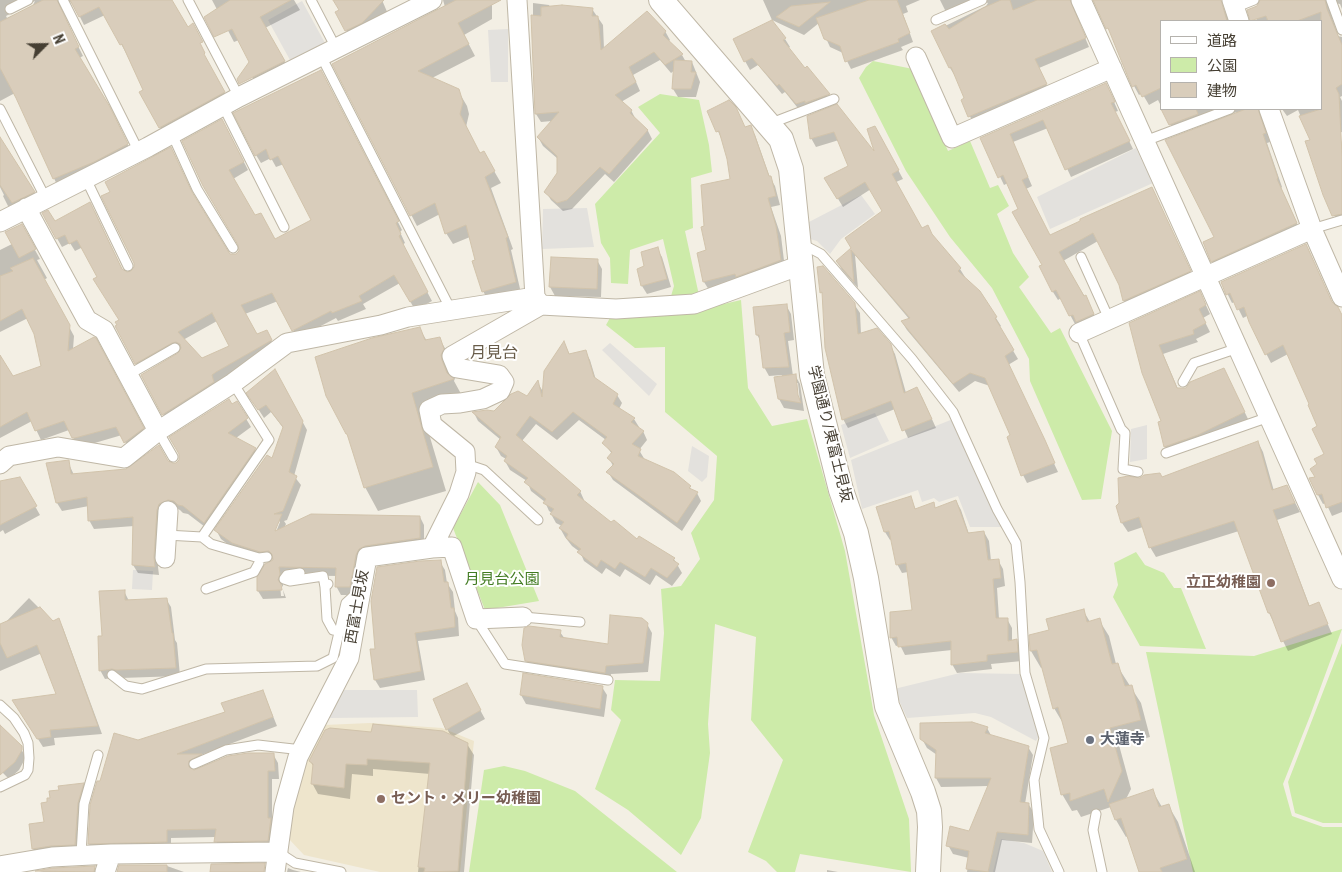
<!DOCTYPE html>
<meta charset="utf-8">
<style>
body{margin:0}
#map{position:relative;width:1342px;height:872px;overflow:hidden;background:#f3efe4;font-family:"Roboto Condensed","Noto Sans JP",sans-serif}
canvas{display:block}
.legend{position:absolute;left:1160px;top:20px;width:162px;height:90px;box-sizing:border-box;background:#fff;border:1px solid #b5b2ad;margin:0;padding:6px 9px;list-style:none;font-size:15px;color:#463f33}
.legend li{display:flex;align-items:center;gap:10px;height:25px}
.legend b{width:25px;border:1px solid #b5b2ad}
.north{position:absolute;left:20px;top:20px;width:50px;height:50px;-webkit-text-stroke:4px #fff;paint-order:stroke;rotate:67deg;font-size:14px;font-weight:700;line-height:20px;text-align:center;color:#463f33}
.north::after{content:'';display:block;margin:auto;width:18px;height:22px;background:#463f33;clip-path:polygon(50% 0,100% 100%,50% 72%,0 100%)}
</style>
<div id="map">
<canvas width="1342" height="872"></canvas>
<ul class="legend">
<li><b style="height:6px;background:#fff"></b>道路</li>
<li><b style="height:14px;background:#cdeba9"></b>公園</li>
<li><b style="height:14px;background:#d9cdbb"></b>建物</li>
</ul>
<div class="north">N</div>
</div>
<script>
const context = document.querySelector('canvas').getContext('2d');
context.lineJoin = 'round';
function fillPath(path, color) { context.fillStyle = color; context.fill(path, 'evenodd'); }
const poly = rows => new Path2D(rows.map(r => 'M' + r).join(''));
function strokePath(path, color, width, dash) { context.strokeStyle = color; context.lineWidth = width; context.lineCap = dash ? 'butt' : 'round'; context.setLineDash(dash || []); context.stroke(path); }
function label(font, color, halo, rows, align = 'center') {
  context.font = font + ' "Roboto Condensed","Noto Sans JP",sans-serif'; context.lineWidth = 4; context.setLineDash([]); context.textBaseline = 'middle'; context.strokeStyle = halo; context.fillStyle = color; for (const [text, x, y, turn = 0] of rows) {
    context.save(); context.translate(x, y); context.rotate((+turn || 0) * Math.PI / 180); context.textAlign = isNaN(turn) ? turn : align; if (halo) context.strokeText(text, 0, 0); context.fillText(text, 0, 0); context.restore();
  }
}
fillPath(poly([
 [370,723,442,728,474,741,460,872,380,872,304,855,287,837,302,761,324,725]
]), '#eee5cc');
fillPath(poly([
 [873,61,913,69,948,151,970,141,990,188,998,185,1009,206,997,214,1013,253,1029,277,1019,287,1051,333,1060,328,1112,431,1101,499,1082,500,1030,381,1029,359,992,288,950,237,906,171,859,78,866,67],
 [660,94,699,100,709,145,712,172,691,178,693,228,685,231,702,309,741,300,748,388,772,426,807,419,845,551,874,715,909,819,911,872,800,854,795,872,777,872,766,861,748,852,783,760,751,720,756,637,715,624,708,724,710,753,701,818,681,855,628,810,595,789,621,720,611,710,615,680,660,681,664,633,661,589,681,586,700,559,691,533,714,500,717,456,665,412,665,347,635,348,606,325,611,316,666,313,674,286,663,239,630,250,628,284,611,283,610,258,601,243,595,204,660,133,638,107],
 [478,482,500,505,539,601,485,610,453,528],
 [1136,552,1145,565,1164,573,1174,588,1181,588,1206,649,1140,646,1113,597,1118,585,1114,563],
 [1342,629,1310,716,1283,784,1292,816,1323,827,1342,827,1342,872,1193,872,1146,652,1254,656],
 [1342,643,1342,823,1323,823,1295,813,1288,782],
 [504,766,525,771,575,791,677,872,469,872,484,770]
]), '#cdeba9');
fillPath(poly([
 [302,1,325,43,290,60,268,20],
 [508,29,508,82,491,82,488,30],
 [1136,148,1153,183,1050,229,1037,197],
 [861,195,875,214,841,239,830,254,817,241,810,239,809,222],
 [587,208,594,247,542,249,543,209],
 [610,343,657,384,649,396,602,350],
 [875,413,889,441,850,458,841,425],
 [953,419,974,471,1002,527,970,527,958,496,939,502,934,498,922,502,918,490,862,509,851,460],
 [1147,425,1147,459,1130,462,1131,429],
 [692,446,709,456,707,477,702,482,688,471],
 [133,570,153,571,152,590,132,589],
 [960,673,1021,674,1039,736,1036,741,991,717,975,713,907,718,894,689],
 [344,690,417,690,418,717,330,718,330,711],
 [1001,839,1024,843,1043,851,1052,872,993,872]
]), '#e3e1dd');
fillPath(poly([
 [0,0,171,0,229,101,165,136,141,93,144,91,126,53,105,15,84,25,74,5,70,2,64,3,61,8,61,12,83,56,79,58,114,117,132,153,58,187,15,93,0,101],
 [35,1,32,7,7,18,6,16],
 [212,0,294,0,300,10,265,28,291,73,259,89,247,67,250,62,239,40,234,42],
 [334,0,382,0,388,14,353,42,337,13,340,10],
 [443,0,492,0,492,19,464,35,475,56,432,78,460,94,467,106,469,114,466,127,480,155,490,164,501,183,491,188,513,249,511,250,521,293,489,302,483,291,470,237,453,244,446,233,440,214,417,226,334,65,445,7],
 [763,0,920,0,906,6,908,12,903,14,913,42,901,47,903,50,851,69,843,53,830,47,819,23,804,35,772,20],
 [940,0,1072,0,1075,6,1075,14,1089,47,1039,68,1050,93,975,126,962,101,966,99,956,76,955,76,950,68,933,32,986,6,988,3,985,2,949,18],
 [1093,0,1220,0,1229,21,1161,21,1161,106,1158,100,1149,105,1142,93,1139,95,1134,86,1113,37],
 [1259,0,1342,0,1342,9,1340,4,1334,3,1329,8,1338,36,1342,37,1342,96,1340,97,1342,101,1342,132,1338,133,1342,143,1342,216,1336,218,1330,210,1311,141,1298,110,1287,116,1282,109,1321,109,1321,21,1257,21,1253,8,1259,6,1261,2],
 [533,3,549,5,550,7,592,9,603,25,604,49,665,31,670,40,668,42,682,55,686,62,692,62,700,82,696,97,678,97,673,89,675,70,671,73,660,60,633,75,640,91,621,102,631,110,636,120,648,131,652,139,614,182,605,174,572,209,563,211,551,200,546,192,558,174,558,159,543,146,538,137,552,121,541,122,536,114,533,63],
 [785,39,790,47,788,48,805,69,807,67,833,103,801,112,785,92,782,94,758,65,750,70,745,61],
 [325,80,402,230,400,232,405,243,402,245,432,301,415,310,400,283,363,304,366,309,338,321,336,318,298,338,278,301,245,314,256,336,271,340,275,349,168,423,142,375,179,354,182,350,177,351,141,372,136,363,120,320,83,247,75,251,70,243,62,247,43,214,55,222,95,212,123,271,127,273,132,272,195,200,230,255,236,255,240,251,240,245,204,185,227,129,248,170,233,179,255,217,275,240,313,220,284,164,276,167,271,158,261,163,256,155],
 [217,321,230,347,201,359,183,340],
 [1110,93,1118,111,1115,112,1133,149,1071,177,1048,128,1013,142,1032,186,1026,189,1050,236,1152,189,1194,280,1129,309,1124,301,1120,285,1098,241,1063,261,1090,305,1098,323,1082,330,1078,323,1075,324,1061,298,1058,300,1053,292,1041,266,1043,265,1008,183,1004,185,982,139],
 [1162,109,1268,109,1262,117,1270,142,1267,143,1282,187,1281,188,1301,232,1217,270,1212,261,1233,116,1237,112,1175,133],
 [709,112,745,128,750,127,755,135,770,178,775,186,780,205,771,207,781,236,785,269,709,290,704,282,699,254,708,251,705,227,731,180,728,159,722,140],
 [808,117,876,156,880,136,903,179,896,182,922,229,934,238,960,269,965,277,964,278,996,318,1001,326,999,327,1018,359,1008,365,1058,472,1027,483,1023,475,1012,436,990,386,975,381,959,392,907,330,902,322,910,320,855,255,858,288,842,270,837,262,853,249,883,211,871,189,843,207,826,179,850,166,839,140,816,147,811,138],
 [0,140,39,200,12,214,3,196,4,195,0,187],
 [21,225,40,259,37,260,47,278,44,280,74,336,73,349,100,349,148,438,130,452,122,435,81,447,78,447,69,430,41,440,32,421,0,438,0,357,13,377,42,367,35,333,28,318,0,332,0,250,12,244],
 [1306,245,1333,305,1342,319,1342,512,1332,516,1326,503,1323,504,1318,495,1316,477,1318,465,1326,454,1319,427,1288,354,1271,363,1247,316,1243,318,1235,302,1232,303,1222,283],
 [657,249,662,257,671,287,647,294,642,286,638,269,645,266],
 [552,258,597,260,602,269,601,297,555,296,550,287],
 [822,267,854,304,860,313,861,334,890,345,895,354,906,393,922,397,936,428,908,438,895,409,848,428,843,419,824,297,821,292],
 [1204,301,1210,314,1203,318,1210,332,1196,339,1198,342,1163,354,1178,389,1186,389,1228,378,1249,421,1170,455,1165,447,1159,423,1162,422,1130,324],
 [786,305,791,314,794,340,788,341,793,376,795,375,800,384,804,411,784,408,779,399,782,375,769,376,764,367,761,341,757,335],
 [795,383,798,383,800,401,797,401],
 [419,328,427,341,439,338,453,362,457,373,454,381,466,403,424,417,446,491,378,511,365,487],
 [564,343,570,355,585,351,590,360,596,380,617,395,622,403,619,409,634,419,639,427,638,428,643,431,647,440,639,450,645,460,690,487,692,491,697,493,701,501,682,531,613,480,608,472,613,466,609,458,612,454,604,443,606,440,579,420,557,440,536,424,522,441,580,491,584,500,583,501,611,524,637,541,639,538,674,559,682,573,672,586,656,575,650,585,625,569,620,577,606,568,602,574,584,561,580,552,572,546,565,537,560,528,562,526,556,523,551,514,552,513,549,511,545,502,531,491,527,481,510,470,505,461,506,459,501,456,496,447,501,440,478,421,474,413,495,412,527,397,537,382,544,393],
 [275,371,307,430,294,476,301,485,287,520,284,521,286,524,284,528,420,517,424,525,424,547,370,554,355,595,341,595,336,586,337,576,283,575,283,587,280,583,281,596,284,596,283,590,286,598,263,599,258,591,259,577,277,559,265,560,238,552,221,539,216,530,273,459,284,429,271,412,264,418,253,401],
 [278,520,280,522,274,537,272,536],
 [236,402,251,427,236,438,255,449,260,458,209,530,188,514,183,513,180,510,175,508,163,514,158,567,159,575,138,573,133,565,134,526,94,529,89,520,89,506,62,511,57,503,47,464,68,462,74,475,116,472,177,463],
 [1258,442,1263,452,1274,491,1287,487,1300,512,1277,520,1310,607,1319,604,1332,634,1288,651,1269,613,1239,531,1156,557,1150,547,1143,527,1128,532,1122,523,1117,506,1140,479,1162,478],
 [19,478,40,515,5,534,3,530,0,532,0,482],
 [910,497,916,510,933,504,936,509,956,501,961,510,969,534,984,532,989,541,991,561,998,560,1003,569,1005,586,997,588,999,619,1007,619,1012,628,1012,641,1016,640,1021,648,1022,661,991,664,992,669,957,673,952,664,952,650,905,655,900,645,896,646,891,637,914,611,908,572,902,573,897,564,892,539,890,540,885,532,877,508],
 [440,562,445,570,447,583,453,592,455,611,458,618,459,636,418,641,425,680,380,688,375,680,372,650,376,650],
 [124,591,129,601,166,599,171,607,175,640,177,643,180,676,121,678,118,677,105,679,100,670,103,637],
 [29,598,53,622,59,620,63,628,102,734,54,738,55,745,43,747,19,709,58,695,42,653,0,671,0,628],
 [1083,610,1090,622,1099,620,1109,636,1116,664,1141,703,1150,737,1119,745,1131,789,1126,799,1152,790,1162,807,1168,805,1178,822,1195,872,1140,872,1128,836,1126,837,1116,820,1111,807,1081,817,1077,810,1072,811,1062,794,1069,744,1064,725,1054,708,1043,667,1041,668,1031,651,1050,631],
 [647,624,652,633,648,672,611,674,610,681,531,669,526,660,560,632,565,639,609,646],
 [602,687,607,695,604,717,526,704,521,695],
 [263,691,277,726,201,755,206,763,188,772,273,754,278,763,279,779,272,779,272,849,221,850,216,841,216,837,171,838,171,850,94,852,89,844,101,782,138,741,226,712],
 [471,693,485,719,452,737,467,744,474,755,464,872,418,872,430,774,373,769,373,776,352,774,350,799,318,794,312,783,314,767,310,761,371,734,451,736,447,729],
 [0,728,21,749,26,757,19,770,9,779,1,771,0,772],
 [987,728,992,737,1028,747,1033,755,1025,804,1029,805,1034,813,1032,843,1002,840,995,872,967,872,969,858,953,854,948,845,970,832,989,786,941,787,936,778,937,755,927,748,922,739],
 [83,784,88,792,80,853,38,857,33,849,45,823,49,803,51,799],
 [120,866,167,866,184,872,118,872],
 [94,867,97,872,39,872,53,869],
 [288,868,293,870,301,872,287,872],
 [827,870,838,872,827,872]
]), '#0003');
const building = poly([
 [43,0,57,0,79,47,75,49,110,107,128,144,94,162,53,179,16,98,0,68,0,22,43,0],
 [70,0,172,0,188,27,193,23,203,42,200,43,205,53,204,54,225,92,159,128,139,92,143,90,122,44,120,45,99,7,79,17,70,0],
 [230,0,291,0,260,17,285,61,239,84,237,79,249,62,232,29,214,37,204,17,230,0],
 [333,0,384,0,362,23,345,31,335,12,339,10,333,0],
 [456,0,501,0,458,23,469,44,418,71,459,89,463,102,460,114,480,153,484,151,495,171,485,177,508,237,506,238,516,282,482,292,472,261,475,260,466,225,445,234,435,203,410,216,332,64,456,0],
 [869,0,897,0,910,33,898,39,899,42,845,62,840,46,824,39,816,18,869,0],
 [1001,0,1010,0,1013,10,1037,0,1070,0,1086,38,1035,59,1047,84,968,117,961,100,964,98,951,67,949,68,931,31,945,24,949,29,983,8,1001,0],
 [1093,0,1221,0,1227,21,1161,21,1161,88,1142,97,1136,85,1132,87,1108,28,1106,29,1093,0],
 [1260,0,1325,0,1327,9,1342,45,1342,84,1336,88,1339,94,1342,156,1342,214,1332,216,1323,195,1305,141,1310,140,1299,116,1321,109,1321,12,1297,21,1268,21,1266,16,1250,21,1247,10,1257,6,1260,0],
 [830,2,799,27,776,17,791,6,830,2],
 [562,5,593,8,592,16,598,16,601,50,647,11,666,31,663,35,683,54,665,65,654,52,629,67,636,82,615,95,632,110,630,113,648,130,609,174,600,167,567,200,557,203,544,192,557,173,557,156,537,137,559,112,535,114,531,15,541,16,541,7,562,5],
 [772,20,786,38,783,40,805,68,807,66,830,94,805,103,805,101,796,104,779,84,777,86,752,58,744,62,733,39,772,20],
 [674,60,692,61,691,72,696,72,691,89,672,89,674,60],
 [321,70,399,221,396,223,401,234,399,236,428,292,410,302,394,275,359,296,362,301,332,313,331,311,292,331,272,293,241,305,257,334,267,330,272,340,216,372,212,375,214,382,162,415,141,375,178,353,181,348,180,344,176,342,172,343,135,364,115,326,117,325,115,322,119,320,93,279,97,277,77,240,69,244,65,235,56,239,42,213,48,210,55,221,90,202,122,269,127,272,131,271,134,267,134,263,101,196,110,192,105,182,171,147,192,192,228,251,230,254,236,254,239,251,238,245,203,186,182,141,222,119,244,162,229,170,255,215,261,213,275,239,311,220,278,156,270,160,266,149,255,156,233,113,321,70],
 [212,313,229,346,202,358,178,332,212,313],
 [1106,83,1115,102,1111,103,1130,141,1065,170,1043,120,1010,134,1028,177,1022,180,1050,235,1080,221,1080,219,1152,187,1191,271,1123,301,1119,285,1093,233,1059,252,1084,296,1086,295,1094,314,1076,322,1073,315,1069,316,1056,290,1052,292,1039,266,1042,265,1012,212,1018,209,1003,175,998,178,980,138,1106,83],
 [729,100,736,107,745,127,751,125,769,176,771,176,776,196,768,198,776,226,781,260,736,277,735,274,703,282,697,253,706,250,701,227,704,226,701,185,730,179,727,159,719,131,716,132,707,111,729,100],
 [837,104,874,151,867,129,875,126,899,170,892,174,922,228,928,225,932,234,961,268,958,271,980,291,997,317,995,318,1014,350,1005,356,1045,440,1055,463,1021,476,1007,437,1010,435,985,378,970,373,953,384,901,321,910,318,851,250,854,282,836,261,851,248,845,238,882,211,865,182,837,199,824,178,848,166,834,132,810,139,807,116,837,104],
 [1161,109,1196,109,1198,114,1169,125,1161,109],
 [1246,109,1258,109,1266,133,1263,134,1278,178,1277,179,1297,223,1211,262,1203,242,1214,237,1165,140,1246,109],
 [0,137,35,192,12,203,0,185,0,137],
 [22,224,36,249,19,258,5,232,22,224],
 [1306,244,1332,302,1338,307,1342,315,1342,502,1326,508,1322,494,1317,495,1309,478,1315,477,1310,469,1317,464,1314,459,1324,454,1312,429,1317,426,1308,405,1309,404,1283,345,1265,355,1249,322,1244,307,1237,310,1230,293,1226,295,1221,282,1306,244],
 [658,247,667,279,641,286,637,269,644,266,641,252,658,247],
 [551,257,598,259,597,289,549,287,551,257],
 [33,258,70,325,68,351,94,337,96,338,144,428,124,443,116,427,75,438,72,438,64,421,35,431,27,412,0,427,0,355,13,376,41,366,34,334,22,309,0,321,0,276,13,271,10,268,33,258],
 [823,266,855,303,858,334,877,328,891,344,904,393,917,387,932,419,902,431,891,401,842,420,825,348,822,292,820,293,817,267,823,266],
 [1200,291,1206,305,1199,309,1206,323,1193,330,1194,334,1159,345,1177,388,1186,388,1190,382,1224,368,1245,412,1198,435,1164,447,1158,422,1161,421,1142,373,1129,323,1200,291],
 [787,304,790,332,784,333,789,367,763,368,759,335,756,335,753,307,787,304],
 [420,327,425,340,440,337,444,349,441,355,442,360,447,373,454,379,412,393,433,467,364,488,347,434,346,434,326,396,315,357,372,338,420,327],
 [564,341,569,354,586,350,594,377,618,394,613,404,635,418,631,422,644,431,632,444,641,449,638,456,674,472,691,486,689,488,698,492,677,523,606,472,614,464,607,458,612,452,602,443,607,437,573,412,552,432,530,416,516,435,581,491,577,495,611,522,614,520,637,539,639,536,675,558,673,560,679,564,667,578,651,568,645,577,620,562,615,569,601,560,597,567,577,552,581,549,566,538,568,534,559,528,564,522,550,514,554,509,543,503,546,499,524,482,528,478,504,461,507,456,495,447,501,437,472,412,487,410,494,411,511,394,518,391,527,396,538,380,542,397,544,371,564,341],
 [275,369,303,421,289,472,297,476,283,511,274,514,282,514,275,531,311,514,420,516,420,538,365,546,359,549,356,555,350,587,335,587,336,568,279,567,280,574,278,580,281,584,282,590,257,591,257,577,265,564,273,560,272,554,269,551,260,552,232,543,214,530,267,455,272,458,283,427,266,405,258,410,246,393,275,369],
 [796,374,798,395,801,403,778,399,774,377,796,374],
 [229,399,232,404,237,401,248,418,228,433,256,448,204,523,183,506,178,505,174,501,168,500,159,504,157,510,154,557,155,567,132,565,133,517,88,521,87,497,56,503,46,463,69,460,71,474,126,469,159,445,168,461,173,463,176,463,179,460,179,454,169,437,229,399],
 [1258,441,1272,490,1287,485,1295,503,1273,510,1309,606,1319,602,1328,624,1281,642,1270,613,1268,613,1234,521,1149,548,1139,517,1121,523,1116,506,1119,503,1118,478,1128,476,1140,478,1144,475,1160,473,1162,477,1258,441],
 [20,477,37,506,0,525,0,481,20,477],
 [911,496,915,509,934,502,935,508,956,500,968,533,984,531,988,560,999,559,1001,578,993,579,996,618,1008,618,1008,641,1017,639,1018,652,987,655,987,661,951,665,951,641,898,647,897,637,890,638,890,612,912,610,906,563,896,565,889,531,884,532,876,507,911,496],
 [441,560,444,582,448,582,451,608,454,608,455,627,415,633,421,671,374,680,370,649,375,649,371,601,377,567,420,561,441,560],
 [125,590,125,600,167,598,172,633,173,633,176,668,116,670,112,669,99,671,98,636,102,636,99,591,125,590],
 [40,607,53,621,59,618,98,726,50,730,51,737,37,739,12,700,56,694,37,645,7,658,0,643,0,624,40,607],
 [1084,609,1087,622,1100,618,1112,664,1118,663,1125,686,1132,685,1141,720,1110,728,1122,771,1108,802,1104,789,1070,801,1070,793,1061,795,1050,748,1068,743,1058,707,1053,709,1037,650,1030,651,1029,635,1049,630,1046,619,1084,609],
 [610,615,642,618,648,623,643,663,606,666,605,673,525,661,522,645,524,628,529,626,561,630,560,637,608,644,610,615],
 [523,673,603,686,600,709,520,695,523,673],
 [467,683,481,710,446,730,433,699,467,683],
 [263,690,273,717,177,754,202,754,189,761,189,767,194,770,228,756,248,753,274,753,275,771,268,771,268,818,271,818,268,841,214,842,216,829,167,830,167,842,88,844,90,805,97,781,100,781,114,733,138,740,225,712,221,703,263,690],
 [972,722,988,727,985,733,1029,746,1020,802,1029,803,1028,835,997,832,988,872,966,869,969,851,946,846,950,826,969,831,991,778,935,778,936,750,920,739,920,723,972,722],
 [373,724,443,731,468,743,458,871,424,872,425,868,418,867,430,763,367,759,367,765,346,764,344,788,311,784,313,764,309,761,325,730,330,728,371,732,373,724],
 [0,725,22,746,22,750,15,762,0,775,0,725],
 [84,783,78,803,75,845,51,846,32,849,29,824,44,822,41,803,47,802,47,798,50,798,49,791,59,790,58,786,84,783],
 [1153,789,1159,807,1169,804,1187,859,1160,868,1162,872,1139,872,1121,818,1115,820,1109,804,1153,789],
 [265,863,264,872,210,872,211,864,265,863],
 [119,865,167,865,167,872,117,872,119,865],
 [95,866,94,872,35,871,53,868,95,866]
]);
fillPath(building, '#d9cdbb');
strokePath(building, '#d1c3ab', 1);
const service = poly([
 [63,0,139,152],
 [188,0,239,97],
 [311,0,336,48],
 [1331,0,1342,30],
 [1234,8,1254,0],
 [10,9,28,0],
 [936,20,982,0],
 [321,56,451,310],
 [223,106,284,227],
 [0,109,46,199],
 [769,124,834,99],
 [172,134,197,189,233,248],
 [1145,141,1230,109],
 [86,179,128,266],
 [1312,229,1342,220],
 [802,244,821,254,912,359,953,412,997,509,1016,543,1020,582,1025,673,1044,738,1034,780,1039,829,1059,872],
 [1081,257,1109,319],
 [1079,333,1121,429,1125,433,1123,469,1138,472],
 [128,375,175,348],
 [1183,382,1194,363,1238,348],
 [158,431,173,457],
 [1166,453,1269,417],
 [466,464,484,470,538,520],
 [166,535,202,537,269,440,233,383],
 [202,537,211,544,259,558,267,557],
 [300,573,287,575,284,579,290,581,323,576,325,587],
 [328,584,325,587,327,619,333,630,340,631],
 [206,589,254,572,259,563,259,558],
 [523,617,580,622],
 [476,619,505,664,608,680],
 [112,675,126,686,142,689,206,669,317,666,333,658,346,603,359,591],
 [0,705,14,718,24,733,28,743,29,758,28,770,25,775,0,787],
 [194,764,226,750,258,745,302,750],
 [1096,814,1093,830,1102,872],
 [278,852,295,863,341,872],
 [81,854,84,804,98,755]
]);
const minor = poly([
 [517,0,535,297,541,305,616,309,694,304,801,265],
 [1081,0,1342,579],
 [1232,0,1239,21],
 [916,57,952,138,1112,68],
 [1269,109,1312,229,1342,297],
 [26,208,87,320,104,330,158,431],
 [0,222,148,147,239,97,432,0],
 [1079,333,1312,229],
 [0,464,9,456,58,447,124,458,158,431,233,383,287,343,381,325,408,317,535,297],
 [432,548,452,547,476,619,523,617],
 [165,558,168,511],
 [0,866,52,857,111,854],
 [105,872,111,854,278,852],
 [275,872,284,807,298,757,349,658,367,557,432,548,459,494,466,472,465,452,432,425,429,410,442,404,460,403,483,399,500,391,504,382,499,375,457,368,452,356,541,305]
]);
const tertiary = poly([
 [661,0,781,139,791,169,812,375,841,490,856,533,866,578,887,706,923,792,929,811,930,827,928,872]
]);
strokePath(service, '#bfb7a6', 11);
strokePath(minor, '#bfb7a6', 21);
strokePath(tertiary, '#bfb7a6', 26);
strokePath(service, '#fff', 9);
strokePath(minor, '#fff', 19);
strokePath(tertiary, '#fff', 24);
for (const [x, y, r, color] of [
 [1271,583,5,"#8d6e63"],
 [1090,740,5,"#6b7280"],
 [381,799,5,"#8d6e63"]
]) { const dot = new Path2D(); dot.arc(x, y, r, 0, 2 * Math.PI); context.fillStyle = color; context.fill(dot); strokePath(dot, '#fff', 2); }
label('15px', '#463f33', '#fff', [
 ["学園通り/東富士見坂",829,434,76],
 ["西富士見坂",358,607,-80]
]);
label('15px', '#437c23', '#fff', [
 ["月見台公園",502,580]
]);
label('bold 15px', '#785e54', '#fff', [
 ["立正幼稚園",1261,583],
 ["セント・メリー幼稚園",391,799,"left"]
], 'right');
label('bold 15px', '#5b616d', '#fff', [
 ["大蓮寺",1100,740]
], 'left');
label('16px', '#695d4a', '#fff', [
 ["月見台",494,354]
]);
</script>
